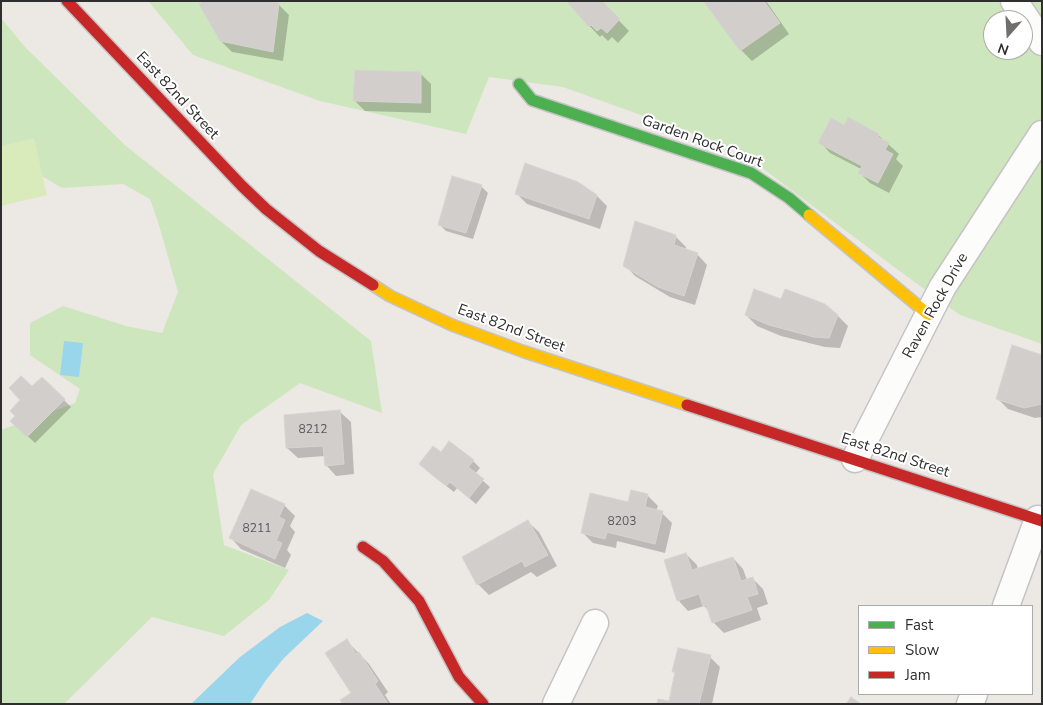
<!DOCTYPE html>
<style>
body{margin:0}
#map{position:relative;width:1043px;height:705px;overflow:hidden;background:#ece8e4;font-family:"Nunito Sans",sans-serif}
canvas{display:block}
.frame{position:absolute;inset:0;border:2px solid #2e2e2e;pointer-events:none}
.legend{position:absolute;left:858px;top:605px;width:175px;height:90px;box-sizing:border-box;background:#fff;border:1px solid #ababab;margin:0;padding:6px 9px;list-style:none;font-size:15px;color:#2e2e2e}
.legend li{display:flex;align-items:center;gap:10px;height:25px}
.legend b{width:25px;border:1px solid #ababab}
.north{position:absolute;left:983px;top:10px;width:50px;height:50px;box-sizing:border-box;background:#fff;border:1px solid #ababab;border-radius:50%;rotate:199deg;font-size:14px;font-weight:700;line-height:20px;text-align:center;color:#2e2e2e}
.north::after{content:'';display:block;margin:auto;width:18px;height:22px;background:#706f6e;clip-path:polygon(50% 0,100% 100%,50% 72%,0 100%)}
</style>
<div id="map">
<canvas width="1043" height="705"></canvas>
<div class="frame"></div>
<ul class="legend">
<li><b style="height:6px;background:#4caf50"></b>Fast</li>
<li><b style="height:6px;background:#ffc107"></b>Slow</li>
<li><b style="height:6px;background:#c62828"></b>Jam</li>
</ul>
<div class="north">N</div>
</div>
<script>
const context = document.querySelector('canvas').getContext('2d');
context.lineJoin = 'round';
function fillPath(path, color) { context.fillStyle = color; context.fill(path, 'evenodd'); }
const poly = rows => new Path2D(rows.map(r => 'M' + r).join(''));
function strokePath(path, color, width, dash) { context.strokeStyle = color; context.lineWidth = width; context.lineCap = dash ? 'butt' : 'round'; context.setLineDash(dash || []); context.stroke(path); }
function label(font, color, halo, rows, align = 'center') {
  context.font = font + ' "Nunito Sans",sans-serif'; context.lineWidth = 4; context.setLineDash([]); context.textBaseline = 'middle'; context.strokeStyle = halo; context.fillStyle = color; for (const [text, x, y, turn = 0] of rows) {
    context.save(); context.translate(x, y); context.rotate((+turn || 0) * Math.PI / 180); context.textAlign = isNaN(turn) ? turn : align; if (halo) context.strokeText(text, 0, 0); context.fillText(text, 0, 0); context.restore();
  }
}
fillPath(poly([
 [148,1,1042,1,1042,344,960,315,894,267,738,150,563,87,489,77,466,134,320,101,193,55],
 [993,20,1023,20,1023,50,993,50],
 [1,18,25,47,126,146,371,341,382,413,300,383,241,425,213,474,224,545,289,570,269,600,224,636,152,617,64,704,1,704,1,430,75,403,80,389,30,355,30,323,63,306,126,326,162,333,178,292,159,225,150,199,123,184,62,188,1,152]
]), '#cee6be');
fillPath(poly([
 [34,138,47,195,1,206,1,146]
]), '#d9eabb');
fillPath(poly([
 [64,341,83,343,79,377,60,375],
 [307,613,323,621,284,658,266,680,250,704,191,704,240,657,280,627]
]), '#99d6ec');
fillPath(poly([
 [266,1,279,5,289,15,283,61,232,52,221,41],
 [570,1,605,1,603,4,629,31,618,43,612,37,608,41,602,35,600,37,568,3],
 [766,1,789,34,752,61,741,50,705,2],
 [421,74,431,84,431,113,365,111,355,101],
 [845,126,878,135,899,154,896,159,903,166,889,193,870,183,860,173,861,169,830,153,820,142],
 [481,186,488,193,473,239,446,231,439,224],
 [517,194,597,196,607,206,600,229,527,204],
 [675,236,686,247,685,250,697,254,707,265,695,305,670,297,635,276,625,265],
 [782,301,837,315,848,326,840,348,825,347,781,336,757,326,746,315],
 [1042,356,1042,417,1035,418,1008,409,997,398],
 [42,378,71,407,35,443,12,421],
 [340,412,351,422,354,474,336,476,326,465,325,456,298,458,287,448],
 [441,453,473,461,480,468,475,474,490,487,476,504,457,488,454,492,427,471],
 [252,491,284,505,295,516,290,526,295,532,287,550,291,555,285,568,241,549,231,538],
 [647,495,658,506,656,511,662,513,672,523,665,553,617,541,616,548,593,543,582,532],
 [528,522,539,532,557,566,537,577,531,572,489,595,478,584],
 [686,554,697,565,698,570,733,558,743,569,747,580,752,578,763,589,768,604,757,608,761,620,724,633,713,622,710,612,704,606,688,611,678,600],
 [347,641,369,664,388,692,385,695,391,704,345,704,353,693],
 [710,657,720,667,712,704,658,704,670,703,676,674,674,671]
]), '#0003');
const building = poly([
 [204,1,270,1,279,3,273,52,220,41,199,4,204,1],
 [568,1,602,1,620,19,607,33,601,28,597,31,591,25,589,27,567,2,568,1],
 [764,1,780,23,740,51,704,2,764,1],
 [355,70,421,72,421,103,353,101,355,70],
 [848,117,879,134,878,137,889,143,885,150,893,154,878,183,858,173,862,166,818,143,831,118,844,125,848,117],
 [525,163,578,182,597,195,589,219,515,194,525,163],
 [452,176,482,185,466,233,438,225,452,176],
 [635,221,676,235,674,245,698,253,684,296,658,287,623,266,635,221],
 [754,289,781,299,785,289,825,304,838,315,829,338,814,337,769,325,745,315,754,289],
 [1012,345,1042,355,1042,404,1024,408,996,399,1012,345],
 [21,376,32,386,42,377,65,399,27,437,10,421,15,416,10,411,20,400,9,388,21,376],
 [340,410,344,464,325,466,323,446,286,448,284,415,340,410],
 [449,441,474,460,468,467,484,479,469,498,450,482,446,486,419,464,433,446,441,452,449,441],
 [251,489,285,504,279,517,285,520,276,541,282,543,275,559,229,538,251,489],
 [631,490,648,494,645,507,663,511,655,544,607,532,605,539,581,533,590,493,628,502,631,490],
 [528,520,548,555,525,567,522,561,477,585,462,557,528,520],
 [686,553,692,570,733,557,741,581,753,577,758,594,747,597,752,610,712,623,706,605,703,606,699,594,677,601,664,560,686,553],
 [347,639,356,654,359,652,378,681,375,684,388,704,343,704,340,700,351,693,325,653,347,639],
 [678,648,711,655,699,704,657,704,658,699,669,701,675,672,672,672,678,648],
 [851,697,861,704,846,704,851,697]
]);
fillPath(building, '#d1cecb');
strokePath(building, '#d7d4d0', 1);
const street = poly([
 [1014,1,1042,42],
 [855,459,942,288,1042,134],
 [1006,606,1038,519],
 [556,704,595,623],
 [970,704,974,694]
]);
const fast = poly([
 [519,84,532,100,751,173,789,198,809,215]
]);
const slow = poly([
 [809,215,929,315],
 [373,285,390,296,452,325,522,351,687,405]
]);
const jam = poly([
 [67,1,242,186,266,209,319,251,373,285],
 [687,405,1042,521],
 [363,547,383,561,419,601,459,677,483,704]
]);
strokePath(street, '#c5c4c5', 29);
strokePath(fast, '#c5c4c5', 14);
strokePath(slow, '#c5c4c5', 14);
strokePath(jam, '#c5c4c5', 14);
strokePath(street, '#fcfcfb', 26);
strokePath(fast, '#4caf50', 11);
strokePath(slow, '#ffc107', 11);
strokePath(jam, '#c62828', 11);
label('12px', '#585857', null, [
 ["8212",313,430],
 ["8203",622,522],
 ["8211",257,529]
]);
label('15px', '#2e2e2e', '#fff', [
 ["East 82nd Street",177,96,47],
 ["Garden Rock Court",702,142,20],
 ["Raven Rock Drive",936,306,-61],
 ["East 82nd Street",511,329,20],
 ["East 82nd Street",895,456,18]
]);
</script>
